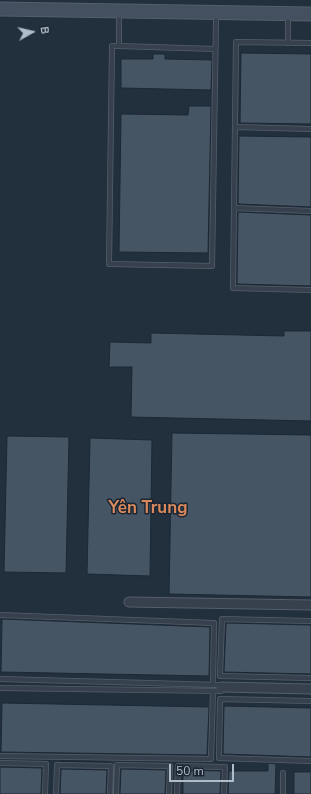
<!DOCTYPE html>
<meta charset="utf-8">
<style>
body{margin:0}
#map{position:relative;width:311px;height:794px;overflow:hidden;background:#222f3d;font-family:"Nunito Sans",sans-serif}
canvas{display:block}
.north{position:absolute;left:12px;top:12px;width:40px;height:40px;-webkit-text-stroke:3px #1b2632;paint-order:stroke;rotate:82deg;font-size:11px;font-weight:700;line-height:16px;text-align:center;color:#b1bcc9}
.north::after{content:'';display:block;margin:auto;width:14px;height:18px;background:#b1bcc9;clip-path:polygon(50% 0,100% 100%,50% 72%,0 100%)}
.scale{position:absolute;left:169px;top:764px;width:65px;height:18px;box-sizing:border-box;border:2px solid #b1bcc9;border-top:0;padding-left:5px;font-size:12px;line-height:14px;white-space:nowrap;color:#b1bcc9;-webkit-text-stroke:3px #1b2632;paint-order:stroke}
</style>
<div id="map">
<canvas width="311" height="794"></canvas>
<div class="north">B</div>
<div class="scale">50 m</div>
</div>
<script>
const context = document.querySelector('canvas').getContext('2d');
context.lineJoin = 'round';
function fillPath(path, color) { context.fillStyle = color; context.fill(path, 'evenodd'); }
const poly = rows => new Path2D(rows.map(r => 'M' + r).join(''));
function strokePath(path, color, width, dash) { context.strokeStyle = color; context.lineWidth = width; context.lineCap = dash ? 'butt' : 'round'; context.setLineDash(dash || []); context.stroke(path); }
function label(font, color, halo, rows, align = 'center') {
  context.font = font + ' "Nunito Sans",sans-serif'; context.lineWidth = 3; context.setLineDash([]); context.textBaseline = 'middle'; context.strokeStyle = halo; context.fillStyle = color; for (const [text, x, y, turn = 0] of rows) {
    context.save(); context.translate(x, y); context.rotate((+turn || 0) * Math.PI / 180); context.textAlign = isNaN(turn) ? turn : align; if (halo) context.strokeText(text, 0, 0); context.fillText(text, 0, 0); context.restore();
  }
}
const building = poly([
 [241,53,311,54,311,124,240,123,241,53],
 [153,54,165,54,165,59,212,60,211,90,121,88,121,59,153,59,153,54],
 [189,106,211,106,208,253,119,252,121,114,188,115,189,106],
 [239,136,311,137,311,207,238,204,239,136],
 [238,212,311,215,311,286,237,284,238,212],
 [284,331,311,331,311,421,131,417,132,367,109,367,110,342,151,343,151,333,284,336,284,331],
 [172,433,311,435,311,597,169,594,172,433],
 [7,436,69,437,66,573,4,572,7,436],
 [90,438,152,440,150,576,87,574,90,438],
 [2,619,210,627,209,676,1,672,2,619],
 [226,623,311,625,311,674,224,672,226,623],
 [2,703,209,707,207,755,1,752,2,703],
 [224,706,311,708,311,757,223,754,224,706],
 [61,761,116,761,114,763,111,762,61,761],
 [268,763,276,764,275,794,228,794,229,771,268,771,268,763],
 [0,767,42,768,41,794,0,794,0,767],
 [61,769,107,770,106,794,60,794,61,769],
 [121,769,166,770,165,794,120,794,121,769],
 [183,770,221,771,220,794,183,794,183,770],
 [294,772,311,772,311,794,294,794,294,772]
]);
fillPath(building, '#465564');
strokePath(building, '#1d2834', 1);
const lane = poly([
 [119,19,119,46,112,46,109,264,212,266,216,20],
 [288,21,288,43],
 [311,43,236,42,233,288,311,290],
 [119,46,215,49],
 [235,127,311,129],
 [234,208,311,211],
 [0,615,214,623,213,685],
 [311,621,222,619,220,676,311,678],
 [0,679,221,685,221,691,0,688],
 [311,701,220,699,219,758,311,761],
 [0,756,211,759,213,691],
 [0,763,46,764,45,794],
 [56,794,57,765,111,766,110,794],
 [116,794,117,765,170,766,169,794],
 [177,794,178,766,225,767,224,794],
 [283,794,283,773]
]);
const street = poly([
 [129,602,311,605],
 [221,687,311,689]
]);
const secondary = poly([
 [0,9,311,14]
]);
strokePath(lane, '#545f6b', 6);
strokePath(street, '#545f6b', 11);
strokePath(secondary, '#545f6b', 15);
strokePath(lane, '#36414d', 4.5);
strokePath(street, '#36414d', 9);
strokePath(secondary, '#445060', 13);
label('bold 17px', '#d9895c', '#1b2632', [
 ["Yên Trung",148,509]
]);
</script>
